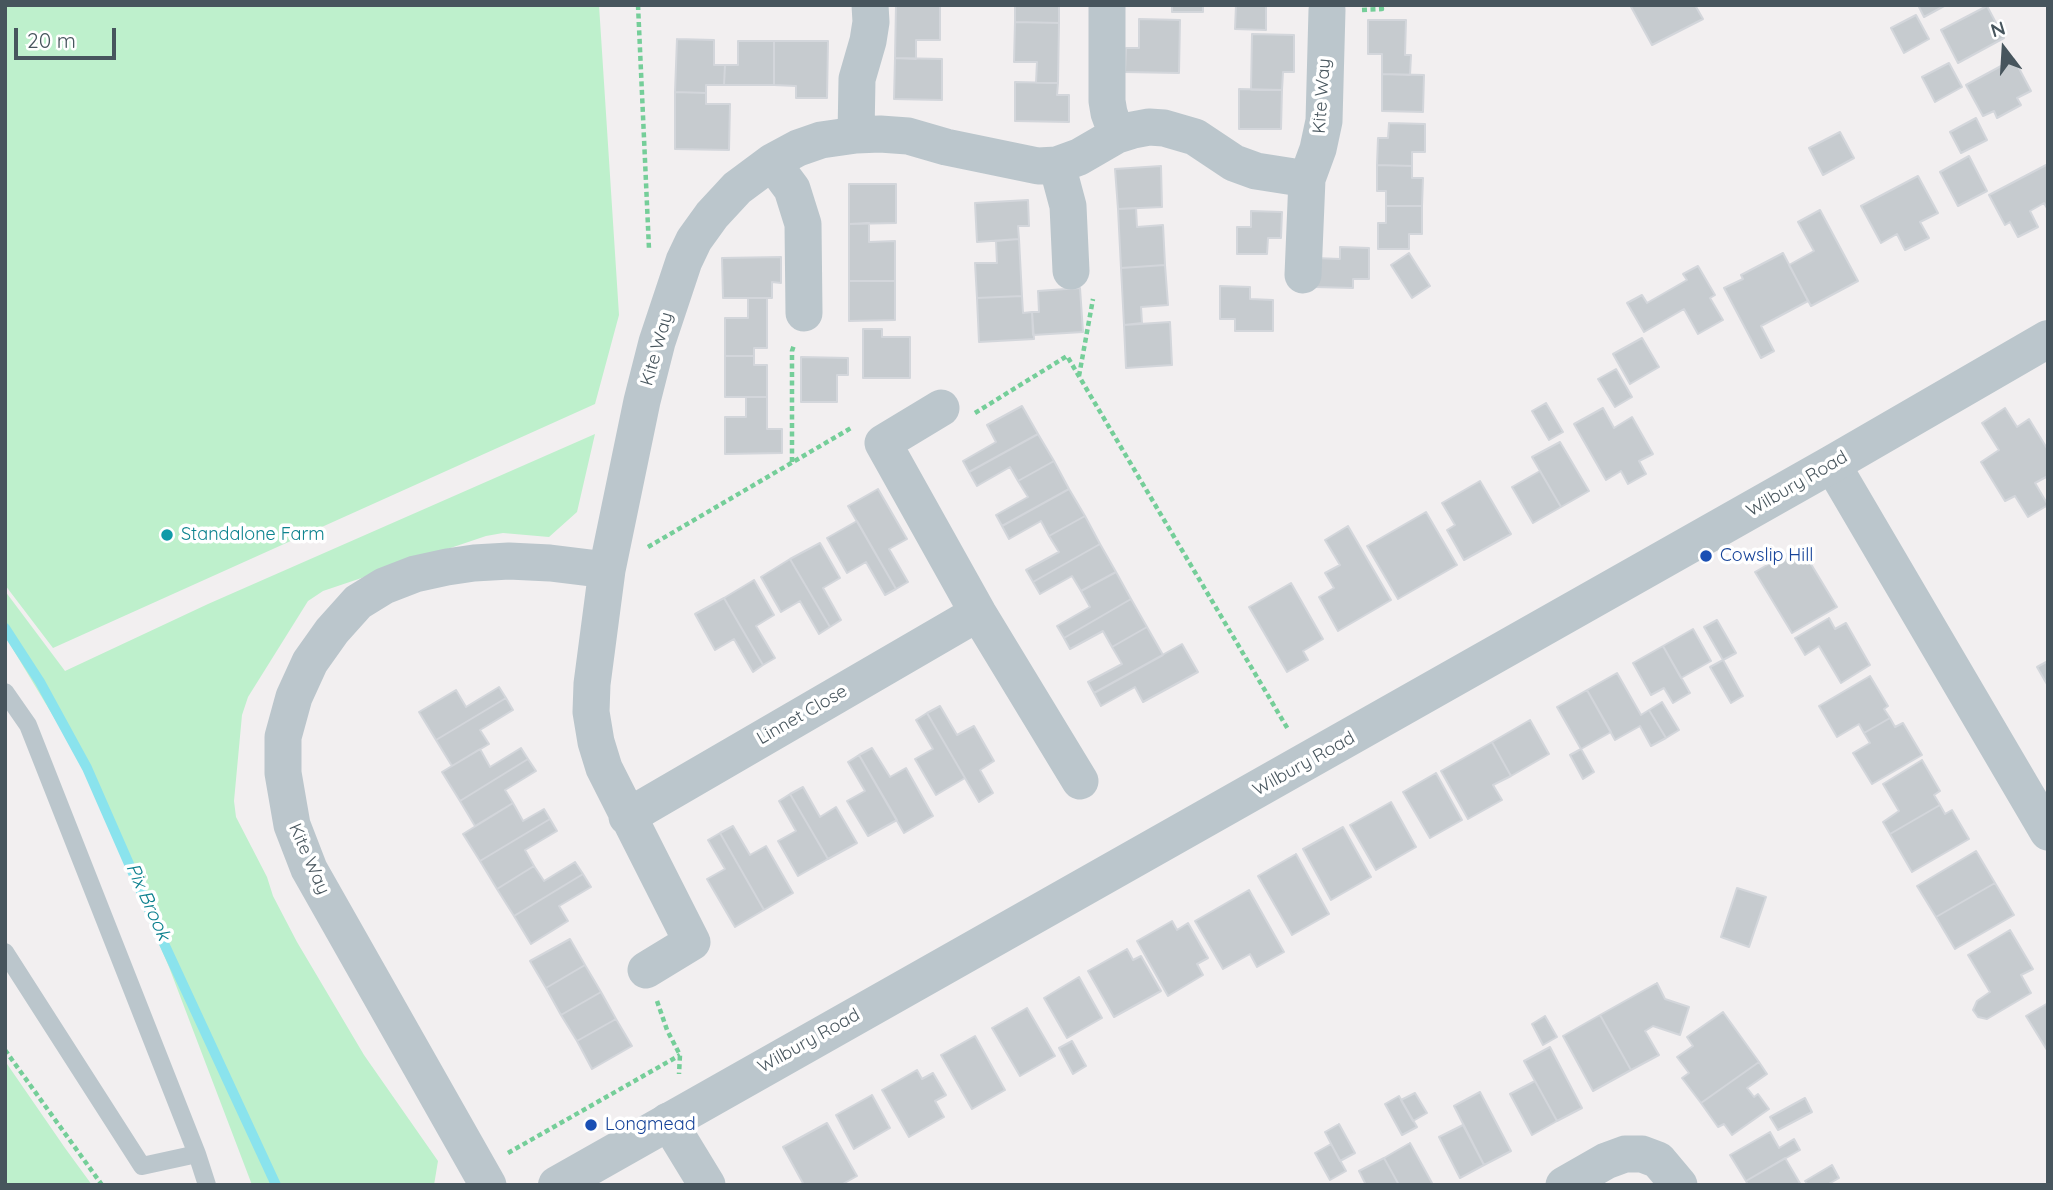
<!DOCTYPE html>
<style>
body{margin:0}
#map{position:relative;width:2053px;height:1190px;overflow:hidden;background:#f2eff0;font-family:Quicksand,sans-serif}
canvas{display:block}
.frame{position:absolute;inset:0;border:7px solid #47555d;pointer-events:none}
.north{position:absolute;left:1969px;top:14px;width:70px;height:70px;-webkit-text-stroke:5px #fff;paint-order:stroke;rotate:343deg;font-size:19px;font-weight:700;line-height:28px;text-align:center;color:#47555d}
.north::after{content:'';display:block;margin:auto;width:24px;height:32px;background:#47555d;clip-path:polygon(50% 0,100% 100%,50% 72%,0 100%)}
.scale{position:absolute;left:14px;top:28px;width:102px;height:32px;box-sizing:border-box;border:4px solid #47555d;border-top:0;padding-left:9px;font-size:21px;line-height:24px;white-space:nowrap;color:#47555d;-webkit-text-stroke:5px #fff;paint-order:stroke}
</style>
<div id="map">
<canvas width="2053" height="1190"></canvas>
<div class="frame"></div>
<div class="north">N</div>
<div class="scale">20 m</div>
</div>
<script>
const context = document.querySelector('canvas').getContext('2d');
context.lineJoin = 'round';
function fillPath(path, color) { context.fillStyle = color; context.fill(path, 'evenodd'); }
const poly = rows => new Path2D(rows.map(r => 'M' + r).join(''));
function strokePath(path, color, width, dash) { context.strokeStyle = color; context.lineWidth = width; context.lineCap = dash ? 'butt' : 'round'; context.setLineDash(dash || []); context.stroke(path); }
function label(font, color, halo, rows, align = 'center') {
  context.font = font + ' Quicksand,sans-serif'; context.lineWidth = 7; context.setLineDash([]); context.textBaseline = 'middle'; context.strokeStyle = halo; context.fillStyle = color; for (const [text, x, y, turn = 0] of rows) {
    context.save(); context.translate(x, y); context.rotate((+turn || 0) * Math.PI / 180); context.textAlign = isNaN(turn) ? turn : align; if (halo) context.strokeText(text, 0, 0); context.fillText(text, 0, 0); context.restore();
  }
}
fillPath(poly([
 [5,5,599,5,619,315,595,404,53,648,5,585],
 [595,434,577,512,549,537,503,533,486,536,323,591,308,601,248,697,242,715,234,801,236,817,267,877,273,896,297,942,364,1055,438,1161,434,1185,252,1185,169,967,79,759,5,636,5,591,65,671,208,604],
 [5,1061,65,1148,92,1185,5,1185]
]), '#bef0cc');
strokePath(poly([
 [5,628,40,682,87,768,161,937,276,1185]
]), '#8ae3ed', 10);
const building = poly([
 [896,5,940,5,940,40,916,40,916,59,895,58,896,5],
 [1015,5,1059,5,1059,23,1015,22,1015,5],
 [1172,5,1203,5,1203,12,1172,12,1172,5],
 [1236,5,1266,5,1266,30,1235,29,1236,5],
 [1630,5,1695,5,1703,19,1652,45,1630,5],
 [1918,5,1946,5,1924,17,1918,5],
 [1987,6,2004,38,1958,63,1941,30,1987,6],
 [1916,15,1929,39,1904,53,1891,28,1916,15],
 [1139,19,1180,20,1179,73,1125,72,1126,48,1139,48,1139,19],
 [1368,20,1406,20,1405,55,1411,55,1410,75,1382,74,1382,54,1368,54,1368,20],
 [1015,22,1059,23,1058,83,1036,83,1037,62,1014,62,1015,22],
 [1252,34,1294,35,1294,72,1283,72,1282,90,1251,90,1252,34],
 [677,39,714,40,714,65,725,65,724,85,706,85,706,93,675,92,677,39],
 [738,41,774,41,774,85,724,85,725,65,738,65,738,41],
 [774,41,828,41,827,98,796,98,796,86,774,85,774,41],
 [895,58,942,59,942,100,894,99,895,58],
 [2014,59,2031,91,2017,98,2021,105,1997,118,1994,111,1983,116,1966,85,2014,59],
 [1949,63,1962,87,1935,102,1922,77,1949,63],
 [1382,74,1424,75,1423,112,1382,111,1382,74],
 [1015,82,1058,83,1057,95,1069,95,1069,122,1015,121,1015,82],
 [1239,89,1282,90,1281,129,1239,129,1239,89],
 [675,92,706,93,706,104,730,104,729,150,675,149,675,92],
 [1976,118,1987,140,1961,153,1950,132,1976,118],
 [1389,123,1425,124,1425,152,1412,152,1412,166,1377,165,1378,138,1388,138,1389,123],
 [1840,132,1854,158,1823,175,1809,148,1840,132],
 [1969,156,1987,191,1958,206,1940,172,1969,156],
 [2048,164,2048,210,2044,203,2030,211,2038,227,2018,237,2010,222,2005,225,1989,195,2048,164],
 [1377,165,1412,166,1412,178,1423,178,1422,206,1386,206,1386,191,1377,191,1377,165],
 [1161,166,1162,207,1118,209,1115,169,1161,166],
 [1918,176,1938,213,1920,222,1929,238,1905,250,1897,234,1881,243,1861,206,1918,176],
 [849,184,896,184,896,223,849,224,849,184],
 [1028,200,1029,226,1018,226,1019,239,977,242,975,203,1028,200],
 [1386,206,1422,206,1422,234,1409,234,1409,249,1378,249,1378,223,1386,223,1386,206],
 [1136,208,1137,227,1163,225,1165,265,1121,268,1118,209,1136,208],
 [1820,210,1858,281,1811,306,1789,265,1814,251,1798,222,1820,210],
 [1251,211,1282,212,1281,238,1268,238,1267,254,1237,254,1237,227,1251,227,1251,211],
 [869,223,869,242,895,241,895,281,849,281,849,224,869,223],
 [1019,239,1022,296,977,298,975,263,997,263,996,241,1019,239],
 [1340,247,1369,248,1369,279,1353,279,1353,288,1315,287,1315,258,1340,259,1340,247],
 [1409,253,1430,286,1412,298,1391,265,1409,253],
 [1783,253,1808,301,1761,326,1774,351,1761,358,1724,288,1743,279,1741,275,1783,253],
 [781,257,781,283,772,282,772,298,723,298,722,258,781,257],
 [1165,265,1168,305,1141,307,1142,323,1124,325,1121,268,1165,265],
 [1698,266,1715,295,1710,298,1723,320,1698,334,1684,309,1644,332,1627,303,1642,295,1647,303,1687,280,1683,274,1698,266],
 [849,281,895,281,895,320,849,321,849,281],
 [1220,286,1250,287,1250,299,1273,300,1273,331,1235,331,1235,319,1220,319,1220,286],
 [1080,288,1083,332,1033,335,1032,312,1039,312,1038,291,1080,288],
 [1022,296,1023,313,1032,312,1034,339,979,342,977,298,1022,296],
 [748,298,767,298,767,348,754,348,754,356,725,356,725,318,748,318,748,298],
 [1170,322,1172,365,1126,368,1124,325,1170,322],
 [863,329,882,329,882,337,910,337,910,378,863,378,863,329],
 [1642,338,1659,367,1630,384,1613,354,1642,338],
 [725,356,754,356,754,365,767,365,767,397,725,397,725,356],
 [801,357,848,358,848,375,837,375,837,402,801,402,801,357],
 [1616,369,1632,397,1615,407,1598,379,1616,369],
 [746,397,767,397,767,429,782,429,782,453,725,454,725,417,746,417,746,397],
 [1546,403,1563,432,1549,440,1532,411,1546,403],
 [1022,406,1038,434,969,472,963,461,996,442,987,425,1022,406],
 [1603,408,1614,428,1632,417,1653,454,1639,461,1646,474,1628,484,1621,471,1606,480,1574,424,1603,408],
 [2005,408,2017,427,2029,419,2048,450,2048,476,2035,483,2048,505,2028,517,2015,496,2005,501,1981,462,1999,450,1982,423,2005,408],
 [1038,434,1054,461,1018,481,1010,467,977,486,969,472,1038,434],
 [1560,442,1589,491,1561,507,1532,457,1560,442],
 [1054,461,1069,489,1002,526,996,515,1028,497,1018,481,1054,461],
 [1540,471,1561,507,1533,523,1512,487,1540,471],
 [1480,481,1511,534,1464,560,1447,530,1455,525,1442,503,1480,481],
 [878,489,907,539,889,549,908,582,896,589,848,506,878,489],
 [1069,489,1085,516,1049,536,1041,521,1009,539,1002,526,1069,489],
 [1426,512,1457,565,1398,599,1367,546,1426,512],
 [1085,516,1100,544,1033,582,1026,570,1059,552,1049,536,1085,516],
 [857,521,896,589,885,595,866,562,847,573,827,538,857,521],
 [1348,526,1391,600,1338,631,1319,597,1334,588,1325,573,1340,565,1325,540,1348,526],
 [820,543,840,578,823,588,841,620,830,627,790,559,820,543],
 [1100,544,1116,572,1081,591,1072,576,1040,594,1033,582,1100,544],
 [1800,546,1837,607,1792,633,1755,572,1800,546],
 [790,559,830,627,819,634,800,601,781,612,761,577,790,559],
 [1116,572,1131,599,1064,638,1057,626,1090,607,1081,591,1116,572],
 [754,580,774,615,756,626,775,658,763,665,724,598,754,580],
 [1291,583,1323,639,1303,651,1308,660,1287,672,1249,607,1291,583],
 [724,598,763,665,753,672,734,639,715,650,695,614,724,598],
 [1131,599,1147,627,1112,647,1103,631,1070,649,1064,638,1131,599],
 [1829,618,1835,629,1846,623,1870,665,1841,683,1819,646,1805,655,1795,638,1829,618],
 [1717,620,1736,653,1723,660,1704,627,1717,620],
 [1147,627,1163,655,1094,693,1088,682,1122,664,1112,647,1147,627],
 [1693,629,1711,661,1681,678,1663,646,1693,629],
 [1182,644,1198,672,1143,702,1135,687,1101,706,1094,693,1182,644],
 [1663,646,1690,693,1673,703,1664,688,1651,695,1633,663,1663,646],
 [1723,660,1743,696,1731,703,1710,667,1723,660],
 [2048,661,2048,686,2037,667,2048,661],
 [1617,673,1641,715,1649,710,1666,738,1651,746,1640,726,1615,740,1587,690,1617,673],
 [1870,676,1888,706,1884,709,1890,718,1864,733,1859,724,1837,737,1819,706,1870,676],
 [499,687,506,698,436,740,419,712,456,690,466,707,499,687],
 [1587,690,1611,732,1581,749,1557,707,1587,690],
 [506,698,513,710,480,730,489,744,452,766,436,740,506,698],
 [1662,702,1679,730,1666,738,1649,710,1662,702],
 [940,706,957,735,974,726,994,761,980,770,993,793,979,802,927,713,940,706],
 [927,713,965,778,936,795,915,759,933,749,916,720,927,713],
 [1890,718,1895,727,1903,723,1922,755,1872,784,1853,753,1870,743,1864,733,1890,718],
 [1530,720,1549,754,1511,776,1492,742,1530,720],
 [1492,742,1511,776,1493,785,1502,800,1468,819,1441,771,1492,742],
 [521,748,528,759,460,801,442,772,480,749,490,767,521,748],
 [872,748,890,777,906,768,933,816,904,833,859,755,872,748],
 [1581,749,1594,772,1583,779,1570,755,1581,749],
 [859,755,897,820,868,836,847,801,865,791,848,762,859,755],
 [528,759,536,771,505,790,513,803,475,826,460,801,528,759],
 [1922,760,1940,791,1934,795,1940,805,1890,834,1883,822,1899,811,1883,784,1922,760],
 [1436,773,1462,820,1430,838,1403,792,1436,773],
 [803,787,820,817,836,807,857,843,828,859,790,794,803,787],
 [790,794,828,859,798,876,778,841,796,831,779,801,790,794],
 [1391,802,1416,847,1376,870,1350,825,1391,802],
 [513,803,523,821,544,809,550,819,480,861,463,834,513,803],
 [1940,805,1945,814,1952,810,1969,839,1912,872,1890,834,1940,805],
 [550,819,557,831,525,850,534,866,497,889,480,861,550,819],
 [733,826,750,855,766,846,793,893,764,910,720,833,733,826],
 [1343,827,1371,877,1331,900,1303,849,1343,827],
 [720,833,764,910,735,927,707,879,725,869,708,840,720,833],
 [1976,851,1995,883,1936,917,1917,886,1976,851],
 [1296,854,1329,914,1292,935,1258,876,1296,854],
 [575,862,583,874,514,916,497,889,534,866,544,881,575,862],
 [583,874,591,887,559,906,568,921,531,944,514,916,583,874],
 [1995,883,2014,915,1955,949,1936,917,1995,883],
 [1737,888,1766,897,1749,947,1721,937,1737,888],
 [1249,890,1284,952,1257,967,1250,954,1223,969,1195,921,1249,890],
 [1172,921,1177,930,1188,923,1208,958,1197,964,1203,975,1168,996,1137,941,1172,921],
 [2010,930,2033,969,2021,975,2031,993,1987,1019,1978,1017,1973,1010,1977,1001,1990,992,1968,955,2010,930],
 [570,939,585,965,546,988,530,961,570,939],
 [1127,949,1133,960,1141,956,1161,991,1114,1017,1088,971,1127,949],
 [585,965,601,992,561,1015,546,988,585,965],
 [1079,977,1102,1018,1067,1038,1044,998,1079,977],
 [1657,983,1665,999,1689,1007,1680,1035,1653,1026,1645,1031,1659,1055,1631,1070,1600,1015,1657,983],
 [601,992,616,1019,577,1041,561,1015,601,992],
 [2048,1003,2048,1050,2047,1050,2026,1016,2048,1003],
 [1027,1008,1055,1056,1020,1076,992,1028,1027,1008],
 [1723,1012,1759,1062,1701,1103,1682,1078,1689,1073,1677,1057,1693,1046,1687,1037,1723,1012],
 [1600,1015,1631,1070,1593,1091,1563,1036,1600,1015],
 [1545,1016,1557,1037,1543,1045,1532,1024,1545,1016],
 [616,1019,632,1046,592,1069,577,1041,616,1019],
 [975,1036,1005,1090,972,1109,941,1055,975,1036],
 [1072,1041,1086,1066,1073,1074,1059,1048,1072,1041],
 [1550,1047,1582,1108,1557,1121,1524,1061,1550,1047],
 [1759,1062,1767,1074,1747,1088,1754,1097,1758,1094,1769,1109,1732,1135,1724,1124,1718,1127,1701,1103,1759,1062],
 [917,1070,922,1079,933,1073,946,1095,935,1101,944,1117,909,1137,882,1090,917,1070],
 [1535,1081,1557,1121,1532,1135,1510,1094,1535,1081],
 [1480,1092,1511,1151,1484,1165,1454,1106,1480,1092],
 [1415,1093,1427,1113,1413,1121,1401,1100,1415,1093],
 [872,1095,890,1128,854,1149,836,1115,872,1095],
 [1399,1096,1417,1127,1402,1135,1385,1104,1399,1096],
 [1805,1098,1812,1112,1778,1130,1770,1117,1805,1098],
 [827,1123,857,1176,841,1185,804,1185,783,1147,827,1123],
 [1339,1124,1355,1153,1340,1161,1325,1132,1339,1124],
 [1463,1125,1484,1165,1460,1178,1439,1137,1463,1125],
 [1770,1132,1779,1148,1794,1139,1800,1150,1746,1181,1730,1155,1770,1132],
 [1410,1143,1432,1183,1429,1185,1399,1185,1384,1158,1410,1143],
 [1331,1144,1346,1171,1330,1180,1315,1153,1331,1144],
 [1384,1158,1399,1185,1366,1185,1359,1171,1384,1158],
 [1785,1158,1801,1185,1748,1185,1746,1181,1785,1158],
 [1832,1165,1839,1178,1827,1185,1808,1185,1805,1181,1832,1165]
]);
fillPath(building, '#c6cbcf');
strokePath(building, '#d3d6db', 2);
strokePath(poly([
 [638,5,649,249],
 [1362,10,1382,9,1381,5],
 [1079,376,1093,299],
 [975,413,1067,356,1289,731],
 [792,462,792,351,794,345],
 [648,547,851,428],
 [657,1001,667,1030,680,1055,679,1074],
 [5,1050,102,1185],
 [508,1153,680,1055]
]), '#75ce99', 4.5, [5, 3.5]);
strokePath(poly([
 [5,692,28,725,197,1154,207,1185],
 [5,952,142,1166,197,1154]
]), '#bbc6cc', 18);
strokePath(poly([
 [1107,5,1107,101,1109,113,1117,135],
 [856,135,857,79,868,41,871,22,870,5],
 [772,162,792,189,803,224,804,313],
 [1057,165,1068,206,1071,271],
 [1307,179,1318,149,1324,121,1327,10],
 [941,408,883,443,978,613,1080,781],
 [1832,464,2048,832],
 [627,817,978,613],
 [646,970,692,942,604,768,596,742,591,712,592,684,607,570,642,401,657,342,684,261,694,240,712,215,737,188,772,162,798,148,821,140,856,135,880,134,908,136,946,147,1038,166,1057,165,1079,157,1117,135,1133,130,1149,127,1164,128,1195,137,1234,163,1256,171,1307,179,1303,275],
 [668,1121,707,1185],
 [488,1185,309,869,292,825,283,773,283,737,294,697,310,662,332,631,358,602,384,586,415,574,447,567,474,563,509,561,550,563,607,570],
 [1564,1185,1606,1161,1625,1154,1642,1154,1658,1160,1679,1185]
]), '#bbc6cc', 37);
strokePath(poly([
 [557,1185,1832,464,2048,339]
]), '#bbc6cc', 38);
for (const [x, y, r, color] of [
 [167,535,7,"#0f9aa8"],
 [1706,556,7,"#1a4fb4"],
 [591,1125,7,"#1a4fb4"]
]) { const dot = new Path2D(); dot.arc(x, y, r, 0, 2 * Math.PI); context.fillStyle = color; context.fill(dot); strokePath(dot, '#fff', 2.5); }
label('18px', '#47555d', '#fff', [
 ["Kite Way",1322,96,-86],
 ["Kite Way",657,349,-74],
 ["Wilbury Road",1797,484,-30],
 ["Linnet Close",802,715,-30],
 ["Wilbury Road",1304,764,-29],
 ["Kite Way",309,859,66],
 ["Wilbury Road",809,1041,-29]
]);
label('18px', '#0d838f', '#fff', [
 ["Standalone Farm",181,535]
], 'left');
label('18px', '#164399', '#fff', [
 ["Cowslip Hill",1720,556],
 ["Longmead",605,1125]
], 'left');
label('italic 19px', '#0c808e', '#fff', [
 ["Pix Brook",148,902,66]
]);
</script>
